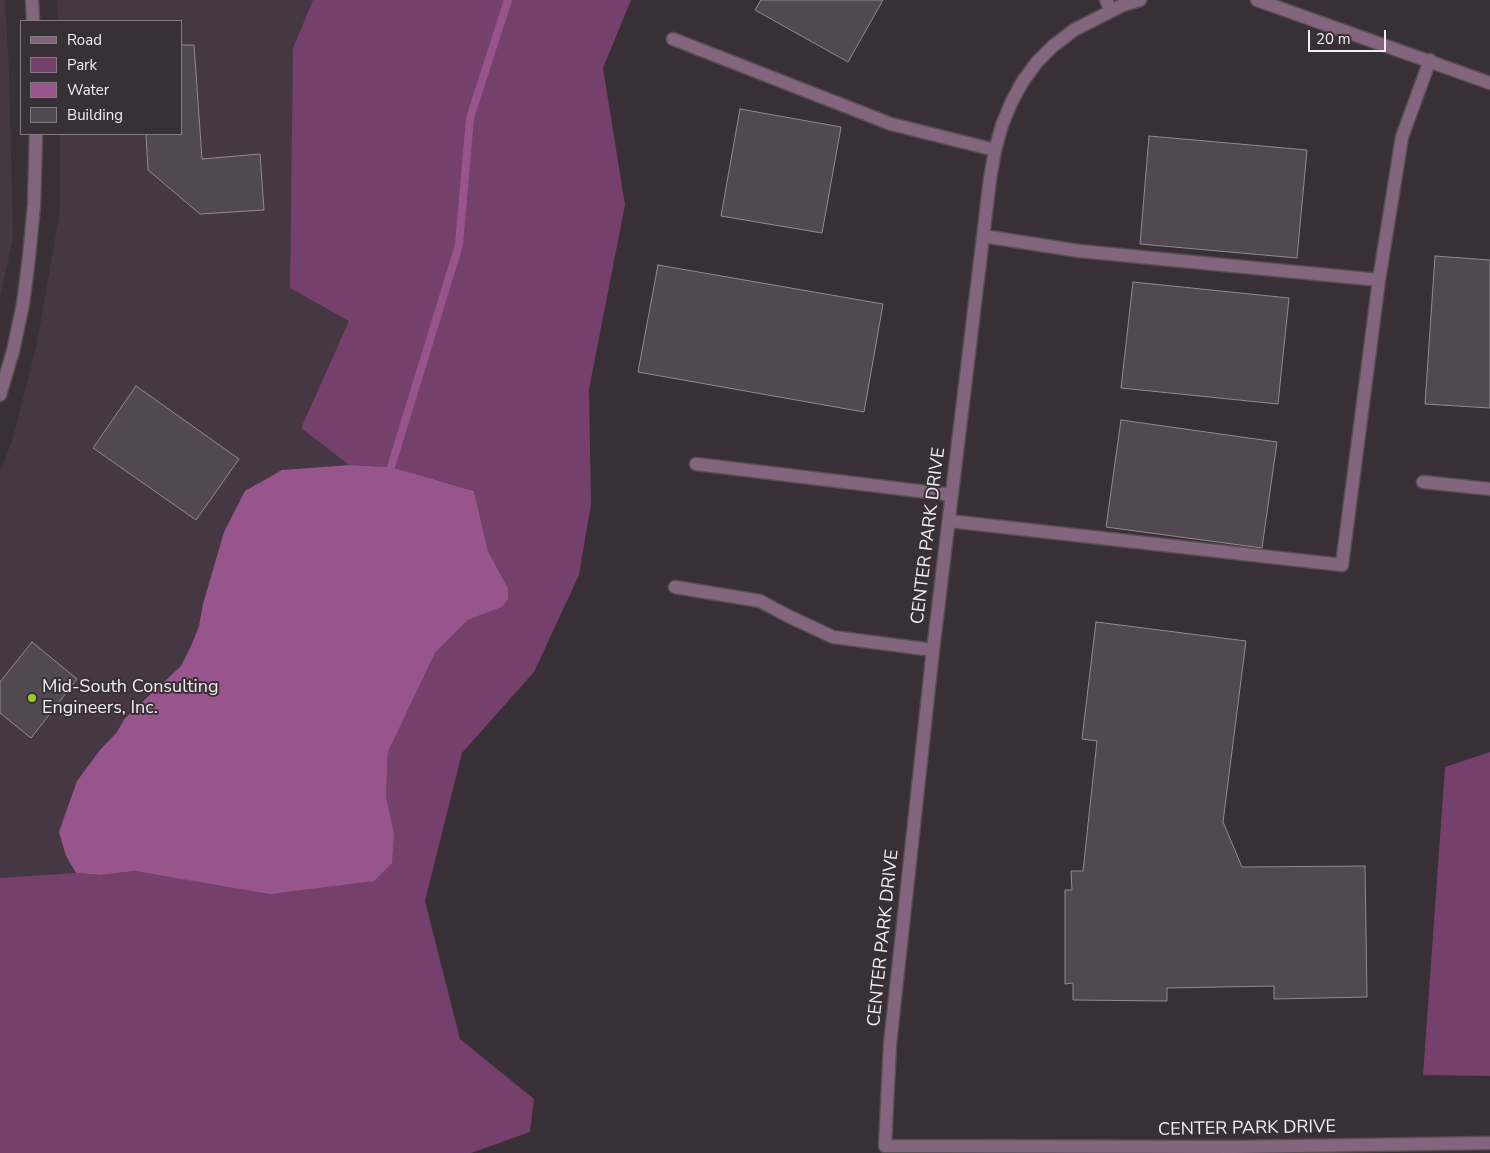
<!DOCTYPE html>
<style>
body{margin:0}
#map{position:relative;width:1490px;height:1153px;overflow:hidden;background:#383036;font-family:"Nunito Sans",sans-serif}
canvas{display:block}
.legend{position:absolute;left:20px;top:20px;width:162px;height:115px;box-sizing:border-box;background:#383036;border:1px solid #827b80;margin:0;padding:6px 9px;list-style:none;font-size:15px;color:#f1ecef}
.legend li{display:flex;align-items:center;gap:10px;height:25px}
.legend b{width:25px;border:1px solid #827b80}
.scale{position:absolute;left:1308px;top:30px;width:78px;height:22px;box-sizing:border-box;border:2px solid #f1ecef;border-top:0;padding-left:6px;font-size:15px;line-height:18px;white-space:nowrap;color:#f1ecef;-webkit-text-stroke:4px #383036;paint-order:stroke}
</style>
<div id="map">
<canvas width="1490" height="1153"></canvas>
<ul class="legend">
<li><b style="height:6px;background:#83657d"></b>Road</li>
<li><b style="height:14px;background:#75406b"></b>Park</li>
<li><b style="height:14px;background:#98558c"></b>Water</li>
<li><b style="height:14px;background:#51494f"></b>Building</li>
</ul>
<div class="scale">20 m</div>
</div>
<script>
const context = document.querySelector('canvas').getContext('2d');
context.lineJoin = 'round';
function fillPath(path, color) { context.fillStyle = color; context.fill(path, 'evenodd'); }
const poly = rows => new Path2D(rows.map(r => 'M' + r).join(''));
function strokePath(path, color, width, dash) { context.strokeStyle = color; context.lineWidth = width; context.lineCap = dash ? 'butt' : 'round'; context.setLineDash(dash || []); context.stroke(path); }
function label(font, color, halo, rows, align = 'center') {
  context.font = font + ' "Nunito Sans",sans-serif'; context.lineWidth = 4; context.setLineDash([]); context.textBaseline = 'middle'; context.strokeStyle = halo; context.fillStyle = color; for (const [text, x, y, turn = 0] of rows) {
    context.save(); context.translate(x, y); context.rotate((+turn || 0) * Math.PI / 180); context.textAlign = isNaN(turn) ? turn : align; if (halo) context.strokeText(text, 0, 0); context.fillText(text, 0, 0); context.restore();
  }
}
fillPath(poly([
 [0,0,5,0,9,71,13,238,0,298],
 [57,0,313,0,293,48,349,321,301,428,349,465,282,470,203,604,199,626,191,646,181,666,125,718,117,732,100,750,77,781,66,856,76,873,2,879,0,878,0,472,13,438,37,343,60,210,60,134,181,134,181,21,58,21]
]), '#453842');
fillPath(poly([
 [313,0,631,0,603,68,625,205,589,389,591,504,579,575,534,672,462,753,425,901,460,1039,534,1099,530,1132,471,1153,0,1153,0,878,76,873,100,875,135,871,184,879,394,833,386,796,388,752,435,653,468,620,502,607,508,588,488,551,474,491,391,467,349,465,301,428,349,321,290,288,293,48],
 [1490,752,1490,1076,1423,1075,1445,767]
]), '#75406b');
fillPath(poly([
 [349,465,391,467,474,491,488,551,508,588,508,599,502,607,468,620,435,653,388,752,386,796,394,833,392,863,374,881,270,894,135,871,100,875,76,873,66,856,59,832,77,781,100,750,117,732,125,718,181,666,191,646,199,626,203,604,224,532,245,491,282,470]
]), '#98558c');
strokePath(poly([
 [391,467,459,245,470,118,508,0]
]), '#98558c', 8);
const building = poly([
 [761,0,883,0,848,62,755,10,761,0],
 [181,45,194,45,202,159,260,154,264,210,200,214,148,170,146,134,181,134,181,45],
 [740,109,841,127,822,233,721,216,740,109],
 [1149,136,1307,150,1297,258,1140,244,1149,136],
 [1435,256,1490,260,1490,408,1425,404,1435,256],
 [658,265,883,304,864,412,638,372,658,265],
 [1133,282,1289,298,1278,404,1121,388,1133,282],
 [136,386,239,459,196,520,93,448,136,386],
 [1121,420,1277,442,1262,548,1106,527,1121,420],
 [1096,622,1246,641,1223,822,1242,867,1365,866,1367,997,1274,999,1274,986,1167,988,1167,1001,1073,1000,1073,983,1065,984,1065,890,1072,890,1071,871,1083,871,1097,741,1082,739,1096,622],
 [32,642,77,679,31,738,0,713,0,682,32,642]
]);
fillPath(building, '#51494f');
strokePath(building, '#938a90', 1);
const service = poly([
 [1106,0,1111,11],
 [673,39,891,124,995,150],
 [983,236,1079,251,1379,280],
 [696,464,952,495],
 [1423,482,1490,489],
 [949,521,1342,565,1379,280,1402,137,1430,60],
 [675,587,760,601,788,616,833,637,933,650]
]);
const minor = poly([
 [32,0,33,21],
 [1140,0,1123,5,1074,30,1053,46,1037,62,1023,81,1012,101,1002,125,995,150,990,179,933,650,890,1044,885,1146,1234,1147,1490,1143],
 [1257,0,1490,83],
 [0,395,13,351,23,304,29,257,34,205,36,134]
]);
strokePath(service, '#564e54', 15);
strokePath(minor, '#564e54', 15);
strokePath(service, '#83657d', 12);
strokePath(minor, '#83657d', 12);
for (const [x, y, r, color] of [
 [32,698,5,"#9fca2c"]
]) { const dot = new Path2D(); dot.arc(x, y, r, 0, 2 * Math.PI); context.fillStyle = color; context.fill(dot); strokePath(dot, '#383036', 2); }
label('18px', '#f1ecef', '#383036', [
 ["CENTER PARK DRIVE",929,536,-83],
 ["CENTER PARK DRIVE",884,938,-84],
 ["CENTER PARK DRIVE",1247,1129,-1]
]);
label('18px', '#f1ecef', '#383036', [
 ["Mid-South Consulting",42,688],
 ["Engineers, Inc.",42,709]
], 'left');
</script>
